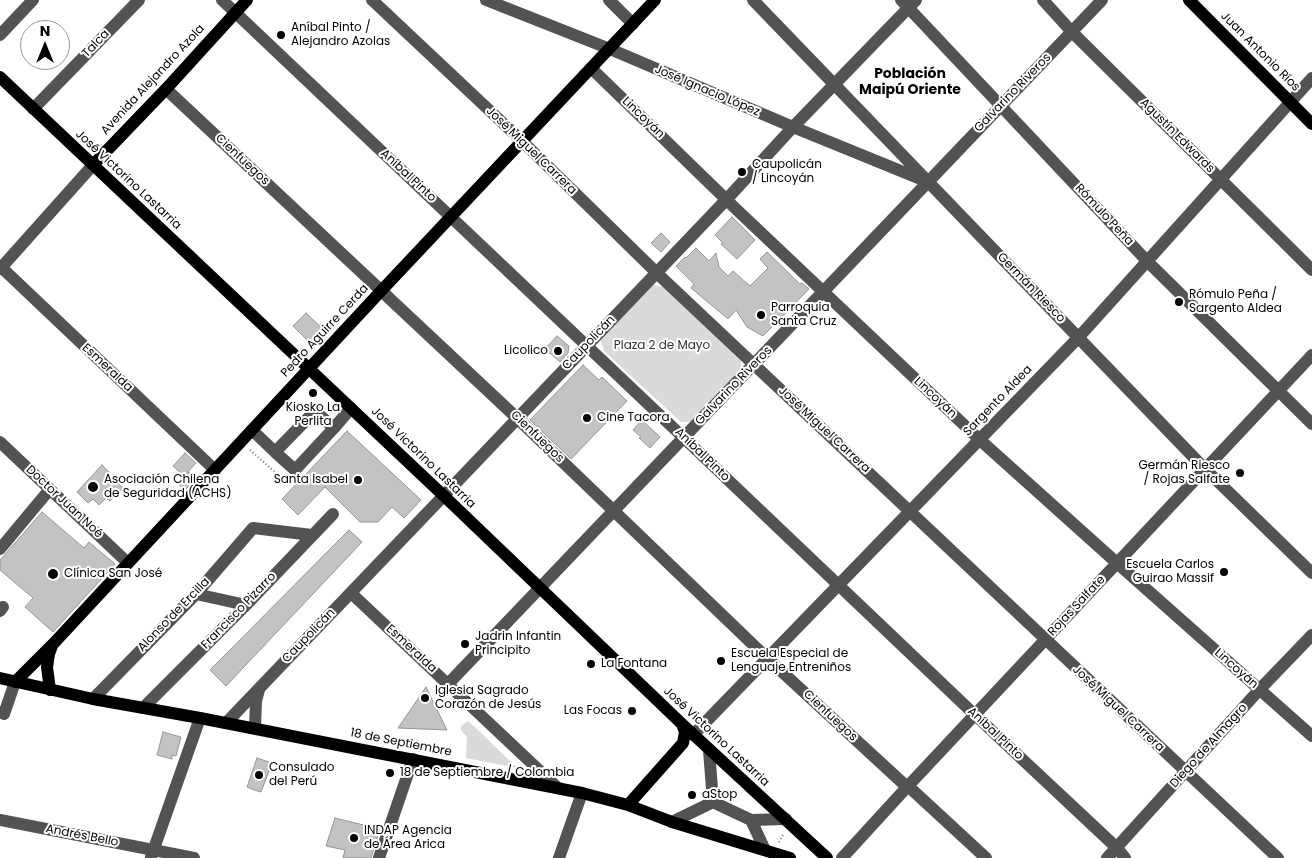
<!DOCTYPE html>
<meta charset="utf-8">
<style>
body{margin:0}
#map{position:relative;width:1312px;height:858px;overflow:hidden;background:#fff;font-family:Poppins,sans-serif}
canvas{display:block}
.north{position:absolute;left:20px;top:20px;width:50px;height:50px;box-sizing:border-box;background:#fff;border:1px solid #999;border-radius:50%;rotate:0deg;font-size:14px;font-weight:700;line-height:20px;text-align:center;color:#000}
.north::after{content:'';display:block;margin:auto;width:18px;height:22px;background:#000;clip-path:polygon(50% 0,100% 100%,50% 72%,0 100%)}
</style>
<div id="map">
<canvas width="1312" height="858"></canvas>
<div class="north">N</div>
</div>
<script>
const ctx = document.querySelector('canvas').getContext('2d');
ctx.lineJoin = 'round';
function paint(path, color) { ctx.fillStyle = color; ctx.fill(path, 'evenodd'); }
const shape = rows => new Path2D(rows.map(r => 'M' + r).join(''));
function stroke(path, color, width, dash) { ctx.strokeStyle = color; ctx.lineWidth = width; ctx.lineCap = dash ? 'butt' : 'round'; ctx.setLineDash(dash || []); ctx.stroke(path); }
function label(font, color, halo, rows, align = 'center') {
  ctx.font = font + ' Poppins,sans-serif'; ctx.lineWidth = 4; ctx.setLineDash([]); ctx.textBaseline = 'middle'; ctx.strokeStyle = halo; ctx.fillStyle = color; for (const [text, x, y, turn = 0] of rows) {
    ctx.save(); ctx.translate(x, y); ctx.rotate((+turn || 0) * Math.PI / 180); ctx.textAlign = isNaN(turn) ? turn : align; if (halo) ctx.strokeText(text, 0, 0); ctx.fillText(text, 0, 0); ctx.restore();
  }
}
paint(shape([
 [653,285,664,287,741,361,741,369,690,422,681,422,605,352,600,340],
 [468,721,479,731,517,768,466,758,467,737,461,730,461,726]
]), '#dadada');
const building = shape([
 [732,217,755,240,737,259,721,244,723,243,715,235,732,217],
 [661,233,670,242,661,252,651,243,661,233],
 [696,248,709,261,716,253,719,267,728,276,733,271,750,286,768,268,760,259,767,252,800,284,802,283,809,289,763,336,747,327,736,310,728,319,691,288,694,284,676,266,685,257,686,258,696,248],
 [306,313,324,330,310,343,293,326,306,313],
 [557,336,569,346,568,353,560,362,545,349,557,336],
 [583,365,599,380,602,377,627,401,571,459,530,420,583,365],
 [642,420,660,437,650,448,639,438,641,437,633,430,642,420],
 [347,431,421,500,404,518,392,507,378,522,360,522,325,487,298,515,282,499,347,431],
 [185,453,196,463,184,476,173,466,185,453],
 [102,465,109,472,108,474,123,488,110,501,106,498,99,505,93,499,88,503,77,492,102,465],
 [189,472,196,479,185,490,178,484,189,472],
 [42,512,84,548,89,542,115,564,53,632,25,607,33,598,0,570,0,560,42,512],
 [349,530,362,542,226,686,210,670,349,530],
 [426,687,447,730,398,728,426,687],
 [163,732,181,737,176,756,172,755,172,759,157,755,163,732],
 [257,758,272,763,261,792,254,790,247,787,257,758],
 [335,818,380,829,371,858,343,858,345,850,326,846,335,818]
]);
paint(building, '#c3c3c3');
stroke(building, '#979797', 1);
stroke(shape([
 [250,450,285,481],
 [779,842,784,833]
]), '#757575', 2, [1, 2.5]);
stroke(shape([
 [222,0,684,438,975,715,1117,848,1125,858],
 [372,0,522,141,662,278,1278,858],
 [486,0,610,49,793,127,923,180],
 [609,0,633,24],
 [753,0,1205,469,1312,573],
 [901,0,1147,261,1312,424],
 [1043,0,1072,32,1312,270],
 [0,35,33,0],
 [591,68,736,209,980,440,1117,563,1312,736],
 [166,89,517,418,767,658,907,787],
 [33,109,139,0],
 [0,266,215,470],
 [0,269,93,165],
 [334,428,351,408],
 [252,430,275,452,295,470,334,428,315,411,275,452],
 [0,442,128,563],
 [0,549,50,489],
 [351,593,558,788],
 [196,594,246,605],
 [0,611,3,607],
 [448,684,1102,0],
 [93,699,196,594,253,528,312,535],
 [143,708,246,605,333,514],
 [0,712,4,714,15,682],
 [226,723,452,487,726,200,793,127,916,0],
 [255,728,256,701,259,690],
 [693,735,1078,338,1312,78],
 [709,750,713,802],
 [908,786,986,858],
 [0,820,194,858],
 [751,820,786,819],
 [672,822,713,802,751,820,765,850],
 [151,857,200,718],
 [379,858,413,759],
 [559,858,582,793],
 [842,858,908,786,1312,355],
 [1107,858,1260,689,1312,635]
]), '#535353', 12);
stroke(shape([
 [1189,0,1312,124],
 [0,77,444,496,682,724,827,858],
 [93,165,166,89,247,0],
 [0,678,93,699,200,718,582,793,628,805,672,822,790,858],
 [15,682,54,643,381,291,655,0],
 [50,690,47,667,49,654,52,646],
 [628,805,683,743,685,732,682,724]
]), '#000', 12);
for (const [x, y, r, color] of [
 [281,35,5,"#000"],
 [742,172,5,"#000"],
 [1179,302,5,"#000"],
 [761,315,5,"#000"],
 [558,351,5,"#000"],
 [313,393,5,"#000"],
 [587,418,5,"#000"],
 [1240,473,5,"#000"],
 [358,480,5,"#000"],
 [93,487,6,"#000"],
 [1224,572,5,"#000"],
 [53,574,6,"#000"],
 [465,644,5,"#000"],
 [721,661,5,"#000"],
 [591,664,5,"#000"],
 [425,698,5,"#000"],
 [632,711,5,"#000"],
 [390,773,5,"#000"],
 [259,775,5,"#000"],
 [692,795,5,"#000"],
 [354,838,5,"#000"]
]) { const dot = new Path2D(); dot.arc(x, y, r, 0, 2 * Math.PI); ctx.fillStyle = color; ctx.fill(dot); stroke(dot, '#fff', 2); }
label('12px', '#000', '#fff', [
 ["Aníbal Pinto /",291,28],
 ["Alejandro Azolas",291,42],
 ["Caupolicán",752,165],
 ["/ Lincoyán",752,179],
 ["Rómulo Peña /",1189,295],
 ["Sargento Aldea",1189,309],
 ["Parroquia",771,308],
 ["Santa Cruz",771,322],
 ["Licolico",548,351,"right"],
 ["Kiosko La",313,408,"center"],
 ["Perlita",313,422,"center"],
 ["Cine Tacora",597,418],
 ["Germán Riesco",1230,466,"right"],
 ["/ Rojas Salfate",1230,480,"right"],
 ["Asociación Chilena",104,480],
 ["de Seguridad (ACHS)",104,494],
 ["Santa Isabel",348,480,"right"],
 ["Escuela Carlos",1214,565,"right"],
 ["Guirao Massif",1214,579,"right"],
 ["Clínica San José",64,574],
 ["Jadrin Infantin",475,637],
 ["Principito",475,651],
 ["Escuela Especial de",731,654],
 ["Lenguaje Entreniños",731,668],
 ["La Fontana",601,664],
 ["Iglesia Sagrado",435,691],
 ["Corazón de Jesús",435,705],
 ["Las Focas",622,711,"right"],
 ["Consulado",269,768],
 ["del Perú",269,782],
 ["18 de Septiembre / Colombia",400,773],
 ["aStop",702,795],
 ["INDAP Agencia",364,831],
 ["de Área Arica",364,845]
], 'left');
label('12px', '#000', '#fff', [
 ["Talca",96,44,-46],
 ["Juan Antonio Ríos",1260,52,45],
 ["Avenida Alejandro Azola",153,80,-47],
 ["José Ignacio López",707,91,23],
 ["Galvarino Riveros",1013,93,-46],
 ["Lincoyán",643,118,44],
 ["Agustín Edwards",1177,136,45],
 ["José Miguel Carrera",531,151,44],
 ["Cienfuegos",242,160,43],
 ["Aníbal Pinto",408,176,43],
 ["José Victorino Lastarria",128,180,43],
 ["Rómulo Peña",1104,215,47],
 ["Germán Riesco",1031,288,46],
 ["Pedro Aguirre Cerda",325,331,-47],
 ["Caupolicán",589,343,-46],
 ["Esmeralda",107,368,43],
 ["Galvarino Riveros",734,386,-46],
 ["Lincoyán",935,398,43],
 ["Sargento Aldea",998,401,-46],
 ["José Miguel Carrera",824,430,43],
 ["Cienfuegos",537,437,44],
 ["Aníbal Pinto",702,455,44],
 ["José Victorino Lastarria",423,458,44],
 ["Doctor Juan Noé",64,502,43],
 ["Rojas Salfate",1077,606,-47],
 ["Francisco Pizarro",239,611,-46],
 ["Alonso de Ercilla",174,615,-46],
 ["Caupolicán",309,636,-46],
 ["Esmeralda",411,649,43],
 ["Lincoyán",1236,669,41],
 ["José Miguel Carrera",1118,709,43],
 ["Cienfuegos",830,716,43],
 ["Aníbal Pinto",995,734,43],
 ["José Victorino Lastarria",716,737,43],
 ["18 de Septiembre",401,743,11],
 ["Diego de Almagro",1209,746,-48],
 ["Andrés Bello",82,836,11]
]);
label('12px', '#313131', '#fff', [
 ["Plaza 2 de Mayo",662,346]
]);
label('bold 14px', '#000', '#fff', [
 ["Población",910,74],
 ["Maipú Oriente",910,90]
]);
</script>
